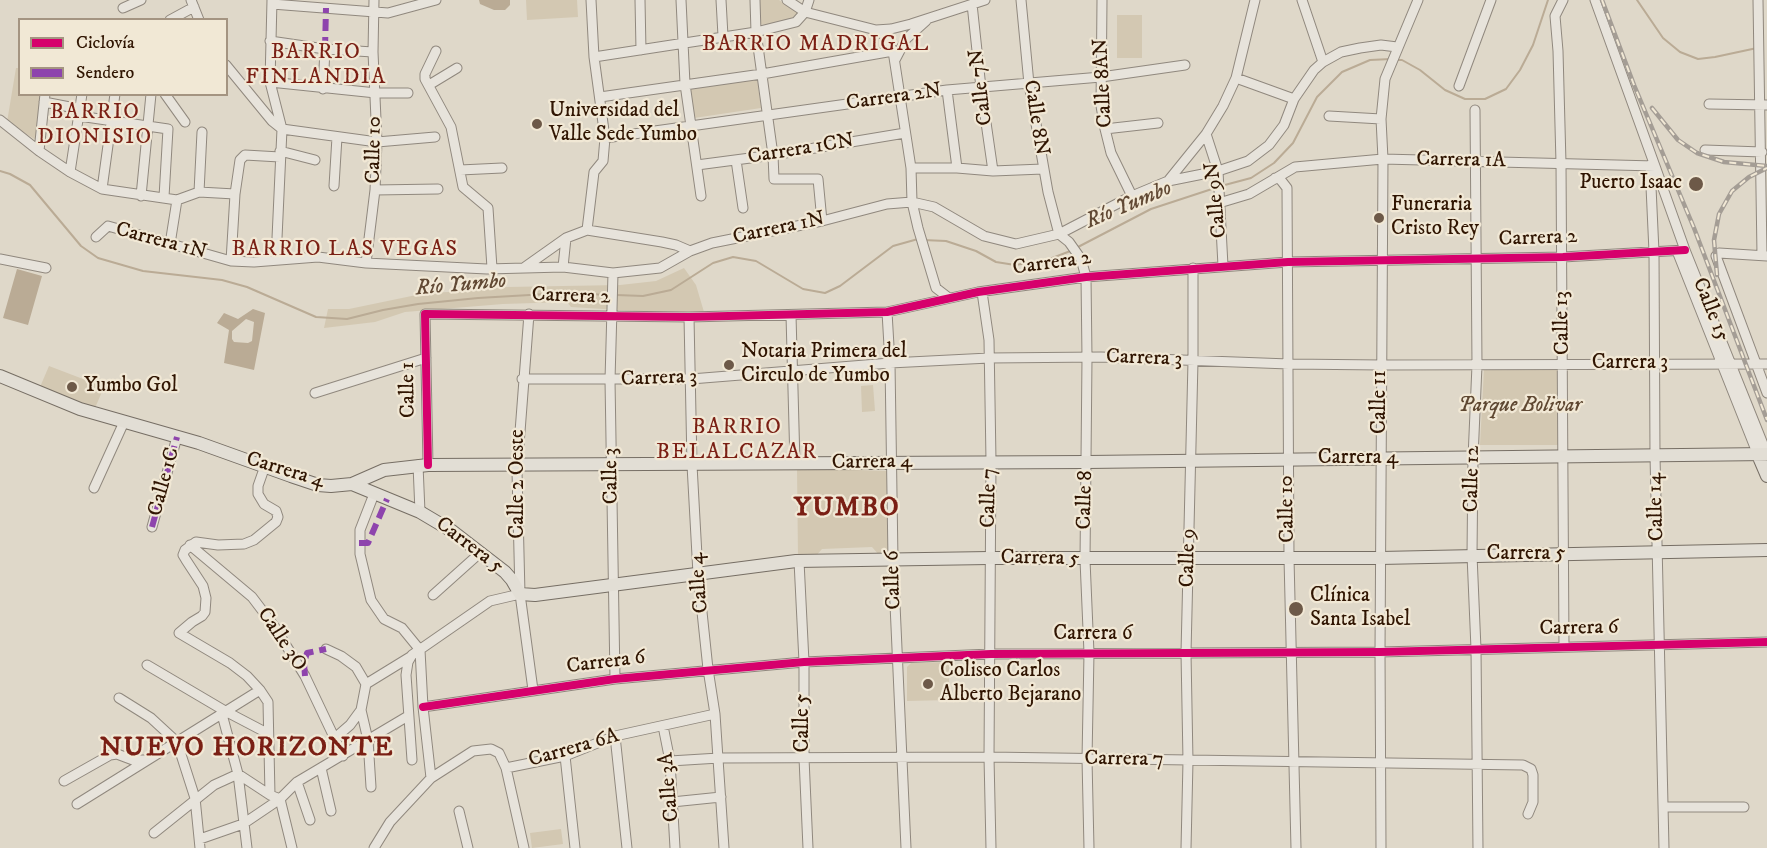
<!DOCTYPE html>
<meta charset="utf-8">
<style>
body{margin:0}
#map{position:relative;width:1767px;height:848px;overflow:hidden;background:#dfd8c9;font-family:"IM FELL DW Pica",serif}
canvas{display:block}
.legend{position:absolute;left:18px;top:18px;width:210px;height:78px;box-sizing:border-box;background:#f1e8d5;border:2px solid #a49481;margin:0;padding:8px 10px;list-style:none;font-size:18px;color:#301502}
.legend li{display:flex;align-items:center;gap:12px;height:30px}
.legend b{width:30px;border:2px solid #a49481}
</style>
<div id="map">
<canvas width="1767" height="848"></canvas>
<ul class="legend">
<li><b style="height:8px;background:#d6006c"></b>Ciclovía</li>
<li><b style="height:8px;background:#8e44ad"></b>Sendero</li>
</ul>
</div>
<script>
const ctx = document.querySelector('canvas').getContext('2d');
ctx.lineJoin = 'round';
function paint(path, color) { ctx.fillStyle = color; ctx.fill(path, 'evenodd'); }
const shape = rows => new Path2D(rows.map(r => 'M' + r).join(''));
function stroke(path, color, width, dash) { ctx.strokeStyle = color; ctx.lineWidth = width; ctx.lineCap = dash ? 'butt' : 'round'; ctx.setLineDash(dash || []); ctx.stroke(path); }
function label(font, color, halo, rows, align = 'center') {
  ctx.font = font + ' "IM FELL DW Pica",serif'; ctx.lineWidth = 4.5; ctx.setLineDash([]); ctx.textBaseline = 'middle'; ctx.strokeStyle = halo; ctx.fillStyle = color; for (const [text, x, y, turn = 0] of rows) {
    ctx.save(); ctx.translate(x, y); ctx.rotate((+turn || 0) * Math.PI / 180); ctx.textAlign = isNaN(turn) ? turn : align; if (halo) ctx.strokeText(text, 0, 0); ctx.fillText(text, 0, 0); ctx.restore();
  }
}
paint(shape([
 [526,0,577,0,578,17,527,20],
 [757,0,779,0,799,14,781,23,758,25],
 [1117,15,1142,15,1142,58,1117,58],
 [16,68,19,68,20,94,42,95,36,140,7,122],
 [757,78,761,108,694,118,689,88],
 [684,268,696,285,704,312,635,311,571,307,567,302,503,304,405,312,375,322,324,328,328,309,349,309,426,293,471,291,507,287,620,285,656,281],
 [49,366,104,387,95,408,40,387],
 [1484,369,1558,369,1559,445,1480,445],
 [873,385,875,411,862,412,861,386],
 [797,468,887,471,889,554,879,555,872,547,822,549,815,557,798,558],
 [949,662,949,700,907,701,907,667,911,663],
 [561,829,563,844,532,848,530,833]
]), '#d3c8b2');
paint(shape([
 [479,0,510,0,510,5,505,10,494,10,480,4],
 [17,269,42,276,28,325,3,318],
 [253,309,265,313,254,370,224,363,229,330,217,323,224,313,238,319],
 [246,319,254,322,252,341,248,343,234,342,232,339,232,331]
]), '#baab95');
stroke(shape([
 [1637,0,1663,38,1680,52,1698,59,1715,57,1757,48],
 [1397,60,1402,60,1420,70,1445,90,1465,99,1485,99,1506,89,1520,70,1533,45,1548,0],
 [0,171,10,174,30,185,81,246,98,258,143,271,222,280,247,287,316,317,347,319,383,310,418,304,478,298,564,293,610,295],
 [1221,186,1251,178,1274,163,1293,143,1317,97,1342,72,1370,60,1391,59],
 [923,240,946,241,976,251,996,262,1015,265,1047,260,1073,250],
 [1078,247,1151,209,1215,188],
 [616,295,643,296,671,290,713,263,733,257,756,261,803,289,825,293,840,286,893,246,918,239]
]), '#baab95', 2);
const minor = shape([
 [191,0,199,20],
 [272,0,270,82,282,129,276,260],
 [640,0,641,50],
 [681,0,685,84,701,196],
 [721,0,723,36],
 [755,0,756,32,773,155,774,179,818,179,822,221],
 [787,0,805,12,876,30,891,29,911,24,985,0],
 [1021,0,1029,84,1048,192,1059,234,1069,242,1081,259,1086,277,1087,358,1085,560,1089,653,1087,759,1089,848],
 [1102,0,1101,106,1105,129,1111,153,1132,196],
 [1302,0,1323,62],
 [1563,0,1555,16,1558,51,1561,163,1564,647],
 [1595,0,1655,166],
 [1758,0,1762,255],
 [272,4,388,13,436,0],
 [972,4,981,88,993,171],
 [123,8,141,0],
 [170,20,194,7],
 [876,30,884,35,893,51,911,168,912,202,918,228,936,288,949,298],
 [270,41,325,49,373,52],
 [436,51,425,74,425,79,451,127,463,187,488,208,492,268],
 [594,57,756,32,796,22,805,12,809,0],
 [895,60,906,39,926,21],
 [226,65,272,121,282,129,377,142,435,137],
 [1236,78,1294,99],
 [270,82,376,93,408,93],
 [429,85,457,68],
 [1459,86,1491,0],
 [323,89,325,49],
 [947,90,957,168],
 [165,94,185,122],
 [600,97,762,74,893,51],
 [44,102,80,109],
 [1709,104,1767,105],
 [1475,110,1477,365,1473,458,1472,555,1476,649,1478,848],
 [79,116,168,129,164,197],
 [1329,116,1381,119],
 [0,120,39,151,70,172,102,189,177,200],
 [1105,129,1158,123],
 [1206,134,1218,171,1223,266],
 [605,138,947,90,1101,77,1185,65],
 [1705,150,1762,152],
 [39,151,45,94],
 [280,151,315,160],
 [736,160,743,208],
 [697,165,773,155,905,133],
 [1650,165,1654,252,1655,456,1664,848],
 [911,168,957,168,993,171,1043,169],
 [460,170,502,168],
 [70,172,82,94],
 [1275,178,1280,179,1287,188,1289,558,1296,848],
 [1168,181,1206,134,1223,106,1236,78,1255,0],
 [334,186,337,137],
 [102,189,115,94],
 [375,190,438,189],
 [199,192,202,132],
 [141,196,151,94],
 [177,200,199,192,235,194],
 [1219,203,1249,194,1295,167,1383,159,1655,166,1685,250,1767,454],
 [587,230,594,172,603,161,605,138,594,57,591,0],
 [96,237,108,226,231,261,254,262,318,257,366,263,487,269,563,267,613,273,660,268,690,251,712,243,822,221,887,204,912,202,934,207,984,236,1016,244,1059,234,1132,196,1168,181,1218,171,1248,161,1269,145,1284,125,1294,99,1314,70,1323,62,1341,52,1360,48,1381,45,1397,47],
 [170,244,177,200],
 [1677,251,1758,455],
 [1767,256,1719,253,1716,256,1767,393],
 [0,259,46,268],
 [231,261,235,194,240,160,245,155,280,157],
 [366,263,375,190,377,142,373,52,374,0],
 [525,267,566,238,587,230,662,242,676,245,690,251],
 [563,267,566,238],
 [613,273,610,380,615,679],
 [982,292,989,340,991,461,989,757,991,848],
 [887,312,890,363,893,560,906,848],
 [529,314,517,471,520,594,533,690],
 [791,315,795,464],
 [689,317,692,465,698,574,708,669,715,714,724,848],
 [522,379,691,379,890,363,989,358,1101,357,1289,364,1382,365,1767,364],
 [315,393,426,358],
 [418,465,420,512],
 [428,465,425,314,689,317,887,312,978,292,1086,277,1288,262,1563,257,1685,250],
 [265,466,258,486,258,494,264,504,276,511,278,517,276,522,254,540,244,544,218,545,196,542,185,550,183,555,186,560,203,586,206,598,205,612,202,616,192,622,179,633,230,663,247,676,260,690,268,702,270,795,280,799,292,848],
 [94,488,124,422],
 [374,494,360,530,360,554,371,600,384,619,402,628,420,650,423,707,431,778],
 [152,527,177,437],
 [190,545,252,597,274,626,305,676,343,756],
 [799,561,804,662,804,758,808,848],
 [433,595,481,552],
 [326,649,341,656,356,667,366,684],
 [147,665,225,711,223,718,238,774,247,848],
 [366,684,361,710,368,740,371,787],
 [366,684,410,657],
 [119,698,151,718,177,742,195,798,200,848],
 [423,707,615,679,804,662,991,654,1380,652,1767,642],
 [225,711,267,733],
 [663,726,670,761,675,848],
 [615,736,627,848],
 [335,738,350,725,361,710],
 [565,756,575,848],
 [412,760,406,675,408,662,412,655,490,601,520,594],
 [670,761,719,758,989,757,1523,765,1531,769,1533,775,1533,802,1528,814],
 [321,768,331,811],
 [506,768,524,848],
 [64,781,110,755,117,754,133,760,144,760],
 [297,782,310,820],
 [672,802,721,797],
 [77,804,260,690],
 [1663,807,1744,807],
 [459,811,468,848],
 [154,833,214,785,238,774,270,795],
 [200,839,243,824,280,799,297,782,408,716],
 [374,848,390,822,431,778,473,751,491,749,499,753,506,768,565,756,615,736,715,714],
 [1186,848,1188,761,1186,653,1193,361,1193,268],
 [1381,848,1380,652,1383,159,1381,119,1385,79,1418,0]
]);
const major = shape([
 [0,376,80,409,199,443,291,476,318,485,331,486,352,484,384,470,428,465,1087,462,1767,454],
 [1758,455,1767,476],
 [352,484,420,512,452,531,505,572,512,580,520,594,535,595,796,561,989,558,1380,558,1767,550]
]);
stroke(minor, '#90887e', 11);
stroke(major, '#766e64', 14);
stroke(minor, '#e7e3db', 9);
stroke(major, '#e2ded5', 12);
const rail = shape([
 [1602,0,1634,85,1694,228,1767,420],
 [1652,108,1678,140,1697,153,1724,162,1767,166],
 [1717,275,1714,240,1719,214,1732,191,1749,177,1767,168]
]);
stroke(rail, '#a49d95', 4.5);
stroke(rail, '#f1e8d5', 2, [7]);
stroke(shape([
 [325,49,326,8],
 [152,527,177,437],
 [359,543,368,543,387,499],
 [305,676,304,663,307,653,326,649]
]), '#8e44ad', 6, [12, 6]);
stroke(shape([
 [428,465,425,314,689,317,887,312,978,292,1086,277,1288,262,1563,257,1685,250],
 [423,707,615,679,804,662,991,654,1380,652,1767,642]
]), '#d6006c', 8);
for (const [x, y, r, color] of [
 [537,124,6,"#6d5948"],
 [1696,184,8,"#6d5948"],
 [1379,218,6,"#6d5948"],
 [729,365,6,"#6d5948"],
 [72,387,6,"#6d5948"],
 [1296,609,8,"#6d5948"],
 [928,684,6,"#6d5948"]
]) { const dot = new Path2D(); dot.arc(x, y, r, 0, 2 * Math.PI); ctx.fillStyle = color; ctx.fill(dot); stroke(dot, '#f1e8d5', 2); }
label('21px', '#301502', '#f1e8d5', [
 ["Calle 8AN",1104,83,-93],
 ["Calle 7N",982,87,-97],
 ["Carrera 2N",894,98,-8],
 ["Calle 8N",1035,118,81],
 ["Calle 10",375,150,-89],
 ["Carrera 1CN",801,150,-9],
 ["Carrera 1A",1461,161,1],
 ["Calle 9N",1217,200,-96],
 ["Carrera 1N",779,229,-12],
 ["Carrera 2",1538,239,-2],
 ["Carrera 1N",161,242,15],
 ["Carrera 2",1052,264,-8],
 ["Carrera 2",571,297,2],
 ["Calle 15",1710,310,68],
 ["Calle 13",1563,323,-91],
 ["Carrera 3",1144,359,2],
 ["Carrera 3",1630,364],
 ["Carrera 3",659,379,-2],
 ["Calle 1",409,390,-91],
 ["Calle 11",1381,402,-90],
 ["Carrera 4",1358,459],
 ["Carrera 4",872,463,-1],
 ["Carrera 4",285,471,17],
 ["Calle 3",612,476,-91],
 ["Calle 12",1473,479,-89],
 ["Calle 1C",165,482,-75],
 ["Calle 2 Oeste",519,484,-90],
 ["Calle 7",990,498,-89],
 ["Calle 8",1086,500,-89],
 ["Calle 14",1657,507,-92],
 ["Calle 10",1288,509,-91],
 ["Carrera 5",469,546,37],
 ["Carrera 5",1526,555],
 ["Calle 9",1189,558,-89],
 ["Carrera 5",1040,559,1],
 ["Calle 6",894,580,-92],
 ["Calle 4",700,583,-95],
 ["Carrera 6",1579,629,-1],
 ["Carrera 6",1093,635],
 ["Calle 3O",281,640,56],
 ["Carrera 6",606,663,-7],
 ["Calle 5",804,723,-90],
 ["Carrera 6A",574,749,-16],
 ["Carrera 7",1124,760,1],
 ["Calle 3A",670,787,-95]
]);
label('21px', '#301502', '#f1e8d5', [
 ["Universidad del",549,112],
 ["Valle Sede Yumbo",549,136],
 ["Puerto Isaac",1682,184,"right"],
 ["Funeraria",1391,206],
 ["Cristo Rey",1391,230],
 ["Notaria Primera del",741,353],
 ["Circulo de Yumbo",741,377],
 ["Yumbo Gol",84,387],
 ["Clínica",1310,597],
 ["Santa Isabel",1310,621],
 ["Coliseo Carlos",940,672],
 ["Alberto Bejarano",940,696]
], 'left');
label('italic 21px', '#5e4731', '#f1e8d5', [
 ["Parque Bolivar",1520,407]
]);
ctx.letterSpacing = '1.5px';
label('22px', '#7a1f14', '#f1e8d5', [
 ["BARRIO MADRIGAL",816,45],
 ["BARRIO",316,53],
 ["FINLANDIA",316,78],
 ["BARRIO",95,113],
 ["DIONISIO",95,138],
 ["BARRIO LAS VEGAS",345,250],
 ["BARRIO",737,428],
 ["BELALCAZAR",737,453]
]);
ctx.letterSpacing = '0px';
label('italic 22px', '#614934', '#f1e8d5', [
 ["Río Yumbo",1129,206,-23],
 ["Río Yumbo",461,286,-5]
]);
ctx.letterSpacing = '1.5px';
label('bold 27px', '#7a1f14', '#f1e8d5', [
 ["YUMBO",847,509],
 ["NUEVO HORIZONTE",247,749]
]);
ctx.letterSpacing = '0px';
</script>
